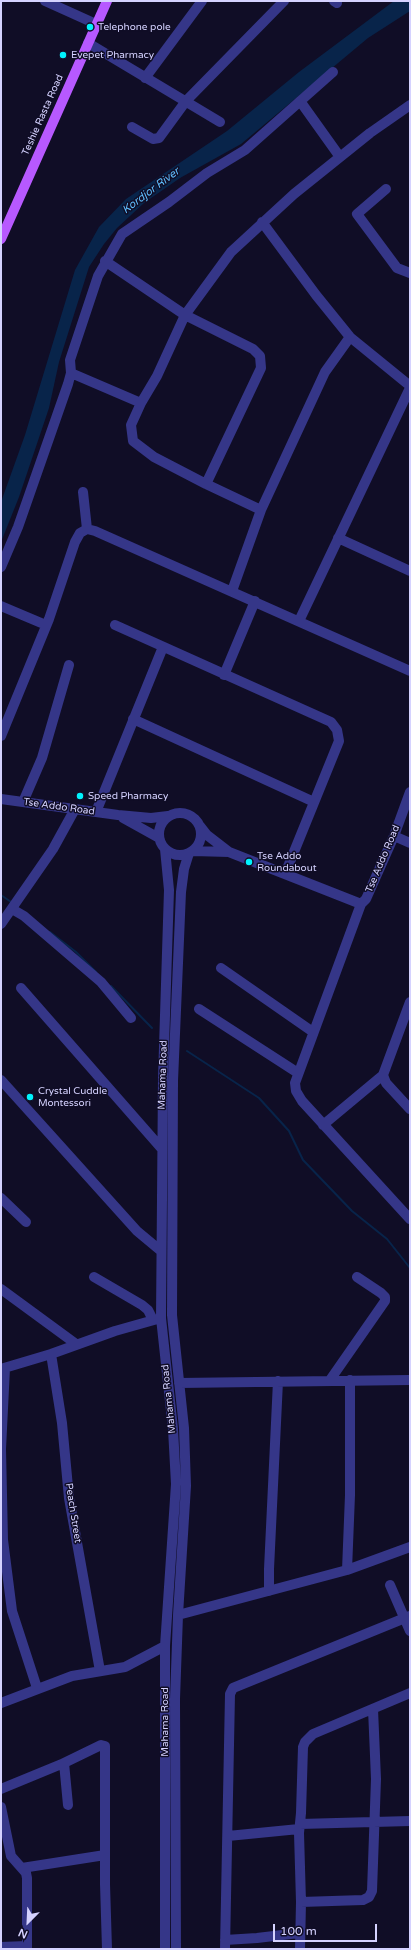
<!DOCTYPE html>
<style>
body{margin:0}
#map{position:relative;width:411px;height:1950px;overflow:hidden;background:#100d26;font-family:"Varela Round",sans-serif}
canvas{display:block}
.frame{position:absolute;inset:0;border:2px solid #d5d2ff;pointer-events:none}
.north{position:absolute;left:8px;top:1902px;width:40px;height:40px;-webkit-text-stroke:3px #100d26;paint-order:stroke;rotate:204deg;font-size:11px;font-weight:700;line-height:16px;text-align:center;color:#d5d2ff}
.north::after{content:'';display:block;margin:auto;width:14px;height:18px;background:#d5d2ff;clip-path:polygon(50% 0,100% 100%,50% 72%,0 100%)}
.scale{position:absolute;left:273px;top:1924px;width:104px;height:18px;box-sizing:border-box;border:2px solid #d5d2ff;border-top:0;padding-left:5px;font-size:12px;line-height:14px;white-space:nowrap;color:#d5d2ff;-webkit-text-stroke:3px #100d26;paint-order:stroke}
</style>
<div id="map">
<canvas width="411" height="1950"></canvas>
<div class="frame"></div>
<div class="north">N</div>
<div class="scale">100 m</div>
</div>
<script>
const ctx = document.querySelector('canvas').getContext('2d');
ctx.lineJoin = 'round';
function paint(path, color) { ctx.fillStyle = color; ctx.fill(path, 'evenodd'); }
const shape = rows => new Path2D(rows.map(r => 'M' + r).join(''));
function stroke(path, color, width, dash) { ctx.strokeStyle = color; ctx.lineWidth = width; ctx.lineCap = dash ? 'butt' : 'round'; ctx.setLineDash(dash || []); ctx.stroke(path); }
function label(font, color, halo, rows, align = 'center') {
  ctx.font = font + ' "Varela Round",sans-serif'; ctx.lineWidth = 3; ctx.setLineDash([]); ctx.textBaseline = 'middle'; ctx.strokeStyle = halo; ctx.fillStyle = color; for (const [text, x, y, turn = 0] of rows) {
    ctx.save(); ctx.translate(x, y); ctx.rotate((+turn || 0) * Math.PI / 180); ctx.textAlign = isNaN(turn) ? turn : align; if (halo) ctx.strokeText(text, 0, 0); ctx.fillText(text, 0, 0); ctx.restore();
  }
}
paint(shape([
 [394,1,410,1,410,11,368,38,241,144,180,178,144,203,117,228,104,244,89,267,59,362,49,408,19,497,1,542,1,502,25,435,75,270,99,227,126,199,227,131,299,72]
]), '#08244a');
stroke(shape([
 [1,895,11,902],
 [50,932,76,952,96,972],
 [111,986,152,1028],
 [187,1051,259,1098,289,1131,303,1160,352,1211,387,1239,410,1268]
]), '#08244a', 2);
stroke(shape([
 [45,1,96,24],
 [334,1,337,3],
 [88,43,220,122],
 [145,78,202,1],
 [300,101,340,157],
 [132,127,153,139,159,138,186,101,284,1],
 [386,189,357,214,397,268,410,273],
 [262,222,316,295,350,337,410,386],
 [105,261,185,315,253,349,260,356,261,368,206,484],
 [71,373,141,403],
 [83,492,87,529],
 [261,510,206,484,154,457,133,441,131,425,141,403,157,376,185,315,231,252,294,194,370,133,410,105],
 [338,538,410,571],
 [1,567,18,527,68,384,71,373,70,360,98,276,122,234,169,202,207,173,245,150,333,72],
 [232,591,261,510,325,372,350,337],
 [1,606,46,625],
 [299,621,410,388],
 [115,625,331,722,337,730,339,741,285,874],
 [224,675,255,601],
 [133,719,314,802],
 [1,736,49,619,75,542,80,533,87,529,95,531,410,671],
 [410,792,394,836,366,899,361,904,295,1083,296,1091,302,1101,410,1219],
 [1,799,118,815,151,818,168,816],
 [23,802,42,758,69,665],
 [96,812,163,647],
 '159 834a21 21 0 1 1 42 0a21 21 0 1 1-42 0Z',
 [123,818,159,838],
 [200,826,207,835,229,852,361,904],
 [394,836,410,843],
 [193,851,229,852],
 [12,909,24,916,101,982,131,1018],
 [1,924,53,849,75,809],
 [221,968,313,1032],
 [21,988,162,1149],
 [410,1002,383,1075,386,1083,410,1109],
 [199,1009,298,1073],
 [1,1080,137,1231,161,1251],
 [323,1125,383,1075],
 [1,1198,26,1222],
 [94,1277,142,1305,148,1310,153,1320],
 [1,1289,76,1344],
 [51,1354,62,1423,69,1498,100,1671],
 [5,1368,1,1449,3,1540,12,1611,37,1688],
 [1,1369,51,1354,115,1331,161,1318],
 [330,1380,385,1301,385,1297,381,1293,357,1277],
 [179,1383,410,1380],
 [347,1570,350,1495,350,1380],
 [390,1585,410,1631],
 [269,1591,269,1569,278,1381],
 [178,1615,347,1570,410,1547],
 [1,1703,72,1676,125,1667,165,1646],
 [64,1763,68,1805],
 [1,1789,64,1763,101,1745,105,1746,105,1884,107,1949],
 [1,1807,11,1856,26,1873,27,1878,27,1949],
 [300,1824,410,1821],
 [228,1836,299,1829],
 [22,1868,105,1855],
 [301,1902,363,1900,369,1897,372,1891,376,1779,373,1709],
 [225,1940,257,1938,299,1933],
 [1,1947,27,1946],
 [165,1949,165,1646,176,1484,173,1429,161,1318,163,1078,169,890,165,849],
 [176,1949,175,1699,178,1615,186,1486,184,1428,172,1315,173,1081,181,892,184,869,189,853],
 [225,1949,230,1694,233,1688,410,1616],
 [300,1949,301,1902,299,1833,301,1813,303,1747,305,1742,313,1734,410,1693]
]), '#353688', 10);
stroke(shape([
 [1,239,107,1]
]), '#b759ff', 10);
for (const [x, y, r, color] of [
 [90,27,4,"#00f2fd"],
 [63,55,4,"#00f2fd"],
 [80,796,4,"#00f2fd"],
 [249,862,4,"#00f2fd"],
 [30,1097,4,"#00f2fd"]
]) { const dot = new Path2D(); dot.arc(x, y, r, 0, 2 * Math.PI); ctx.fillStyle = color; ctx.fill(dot); stroke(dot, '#100d26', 1.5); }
label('10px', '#d5d2ff', '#100d26', [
 ["Telephone pole",98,27],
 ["Evepet Pharmacy",71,55],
 ["Speed Pharmacy",88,796],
 ["Tse Addo",257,856],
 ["Roundabout",257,868],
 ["Crystal Cuddle",38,1091],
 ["Montessori",38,1103]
], 'left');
label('10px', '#d5d2ff', '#100d26', [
 ["Teshie Rasta Road",43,115,-66],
 ["Tse Addo Road",59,807,8],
 ["Tse Addo Road",383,859,-67],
 ["Mahama Road",163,1075,-88],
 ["Mahama Road",169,1399,-96],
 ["Peach Street",73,1513,81],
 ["Mahama Road",165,1722,-90]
]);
label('italic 11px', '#60bfff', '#100d26', [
 ["Kordjor River",151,191,-37]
]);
</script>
